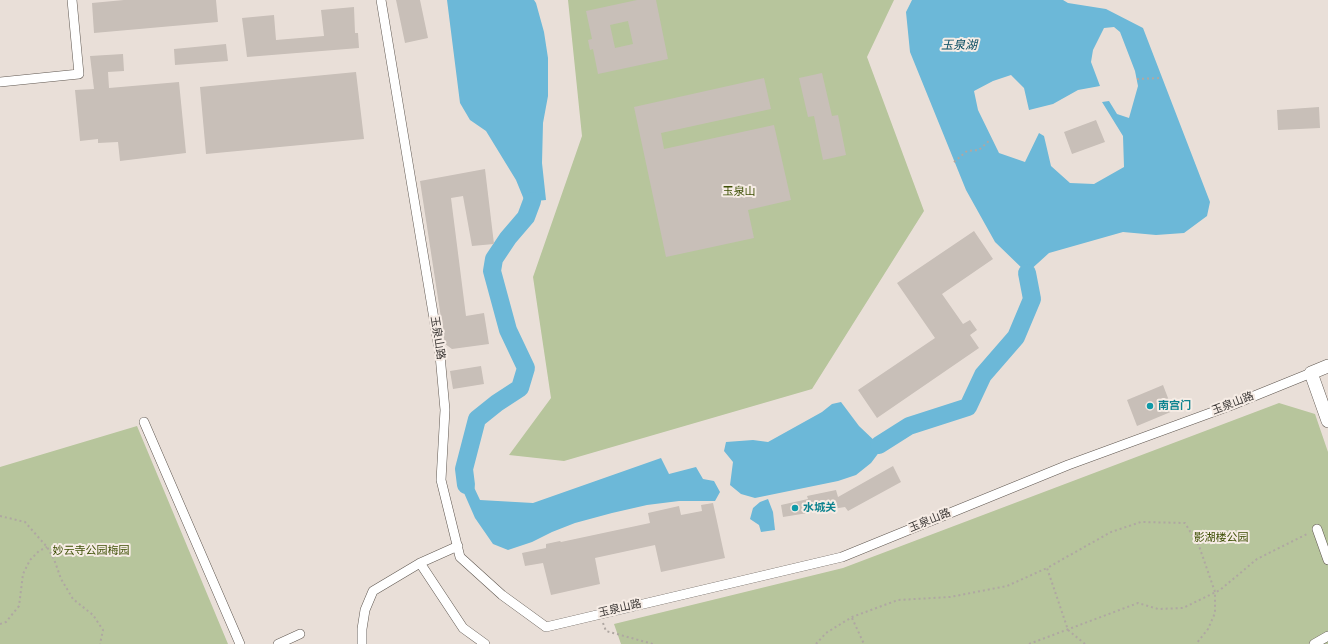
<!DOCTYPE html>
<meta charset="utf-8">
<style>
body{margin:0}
canvas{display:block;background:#e9dfd8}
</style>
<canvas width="1328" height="644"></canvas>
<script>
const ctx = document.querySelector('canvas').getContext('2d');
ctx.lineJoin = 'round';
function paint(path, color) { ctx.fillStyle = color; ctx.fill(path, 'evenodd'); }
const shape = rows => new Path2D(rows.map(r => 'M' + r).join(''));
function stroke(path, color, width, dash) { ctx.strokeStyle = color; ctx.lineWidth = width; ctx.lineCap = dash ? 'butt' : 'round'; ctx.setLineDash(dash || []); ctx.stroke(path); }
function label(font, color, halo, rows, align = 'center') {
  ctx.font = font + ' Jost,"Noto Sans SC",sans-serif'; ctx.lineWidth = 4; ctx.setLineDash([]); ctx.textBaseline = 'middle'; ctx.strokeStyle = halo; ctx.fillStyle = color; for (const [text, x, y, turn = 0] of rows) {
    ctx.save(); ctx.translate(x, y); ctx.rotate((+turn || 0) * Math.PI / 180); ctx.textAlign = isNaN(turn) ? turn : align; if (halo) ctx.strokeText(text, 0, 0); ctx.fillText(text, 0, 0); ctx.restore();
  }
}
paint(shape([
 [568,0,894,0,867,57,924,211,812,389,564,461,509,455,551,398,533,277,582,136],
 [1279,403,1315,414,1328,452,1328,644,621,644,614,624,843,568],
 [137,426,228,644,0,644,0,467]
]), '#b7c59c');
paint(shape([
 [447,0,534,0,536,3,544,32,548,58,548,96,543,123,542,163,546,200,525,202,516,180,486,131,470,120,460,103],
 [912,0,1063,0,1068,3,1106,9,1143,28,1210,202,1207,216,1184,233,1156,235,1123,232,1049,253,1027,273,995,242,966,190,910,52,906,12],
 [1114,27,1120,32,1135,71,1138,86,1129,118,1117,114,1109,101,1102,102,1123,136,1124,167,1094,184,1070,183,1051,166,1044,136,1039,133,1025,162,999,153,978,110,974,91,993,81,1011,75,1024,88,1029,110,1053,104,1078,90,1100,86,1091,62,1093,50,1104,28],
 [841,402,859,426,879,445,880,451,871,463,856,475,838,481,755,498,741,494,730,485,733,462,724,451,726,442,753,440,768,442,822,412,832,404],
 [661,458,669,474,696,467,703,479,714,481,720,492,715,501,679,501,647,505,612,513,575,523,552,532,532,542,508,550,493,544,475,518,461,486,472,483,480,500,533,503],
 [768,499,773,512,775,530,761,532,759,525,750,519,753,508,760,502]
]), '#6cb8d8');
stroke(shape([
 [879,445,909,426,968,407,983,375,1016,337,1032,299,1027,273],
 [466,485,464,469,477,419,497,403,520,388,526,368,508,330,492,271,494,259,508,238,526,217,532,201]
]), '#6cb8d8', 18);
paint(shape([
 [124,0,216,0,218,22,94,33,92,3],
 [396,0,420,0,428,38,405,43],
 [637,0,656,0,668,59,598,74,593,49,590,50,588,40,592,39,586,11],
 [628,21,633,44,615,48,610,25],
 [354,7,355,33,358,33,359,48,247,57,242,18,274,15,276,40,324,36,321,10],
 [226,44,228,61,175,65,174,49],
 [123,54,124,71,108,72,109,88,179,82,186,153,120,161,118,142,98,143,98,139,80,141,75,90,94,89,90,56],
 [356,72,364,139,206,154,200,87],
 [822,73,832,116,838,115,846,155,823,160,814,116,808,117,799,78],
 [764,78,771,109,661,133,664,149,774,125,791,200,748,210,754,238,666,257,634,107],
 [1319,107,1320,128,1278,130,1277,110],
 [1096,120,1105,142,1072,154,1064,132],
 [485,169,494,244,472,246,463,196,451,198,466,316,484,313,489,344,452,349,445,344,420,181],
 [974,231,993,259,942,294,963,324,970,320,977,330,970,335,979,348,877,418,858,390,935,338,897,283],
 [481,366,484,384,453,389,450,371],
 [1163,385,1173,411,1137,426,1127,400],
 [893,466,901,482,848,511,845,507,783,517,781,505,808,499,807,496,836,490,838,497],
 [713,503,725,558,661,572,655,545,595,558,600,584,551,595,543,563,525,566,522,553,546,548,546,544,560,541,561,542,650,523,648,513,679,506,681,515,702,511,701,505]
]), '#c8bfb8');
const street = shape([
 [381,0,440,355,445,410,441,480,460,557,502,595,546,627,842,557,1068,465,1232,405,1311,373],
 [0,82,79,74,72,0],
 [144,422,240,644],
 [1317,529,1328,560],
 [420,563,463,628,485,644],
 [278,644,300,634],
 [362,644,362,629,365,610,373,591,420,563,458,546],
 [1314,644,1328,636]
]);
const secondary = shape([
 [1328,366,1311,373,1328,421]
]);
stroke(street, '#5f5750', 10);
stroke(secondary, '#5f5750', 14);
stroke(shape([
 [1137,79,1162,78],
 [954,162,967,151,979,150,991,139],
 [0,516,25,522,47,547,54,559,61,579,73,599,93,615,103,630,100,644],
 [852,618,864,644],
 [603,623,606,631,653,644],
 [0,624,6,622,19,606,23,574,30,560,39,551,47,547],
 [816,644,826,633,852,617,898,600,950,597,1007,586,1047,568],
 [1029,644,1138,603,1158,609,1183,608,1220,590,1257,559,1309,533],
 [1085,644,1068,630,1047,568,1111,532,1141,522,1185,523,1199,546,1215,592,1215,613,1208,629,1196,644]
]), '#afa7a2', 2, [2, 3]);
stroke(street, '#fff', 9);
stroke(secondary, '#fff', 13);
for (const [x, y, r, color] of [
 [1150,406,4,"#0f9aa8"],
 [795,508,4,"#0f9aa8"]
]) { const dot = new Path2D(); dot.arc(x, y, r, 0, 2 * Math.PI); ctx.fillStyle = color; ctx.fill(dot); stroke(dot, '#f6ece5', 1.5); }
label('11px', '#3e4f05', '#f6ece5', [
 ["玉泉山",739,192],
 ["影湖楼公园",1221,538],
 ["妙云寺公园梅园",91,551]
]);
label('11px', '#3b3735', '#f6ece5', [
 ["玉泉山路",437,338,81],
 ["玉泉山路",1233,404,-21],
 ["玉泉山路",930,521,-22],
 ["玉泉山路",620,609,-13]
]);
label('bold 11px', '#0d838f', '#f6ece5', [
 ["南宫门",1158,406],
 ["水城关",803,508]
], 'left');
label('italic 12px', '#074b61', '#f6ece5', [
 ["玉泉湖",959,46]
]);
</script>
